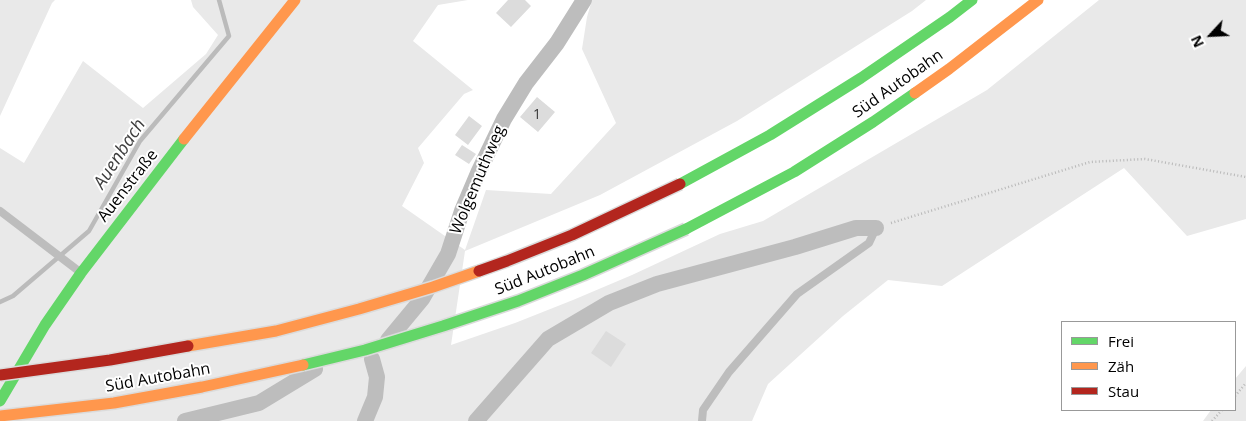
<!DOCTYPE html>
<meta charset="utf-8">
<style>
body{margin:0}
#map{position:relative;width:1246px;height:421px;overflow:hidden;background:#fff;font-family:"Open Sans",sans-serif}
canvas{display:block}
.legend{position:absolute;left:1061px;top:321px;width:175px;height:90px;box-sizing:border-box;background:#fff;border:1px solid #999;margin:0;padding:6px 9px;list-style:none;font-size:15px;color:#000}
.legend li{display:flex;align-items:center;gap:10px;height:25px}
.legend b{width:25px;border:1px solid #999}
.north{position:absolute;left:1186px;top:10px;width:50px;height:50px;-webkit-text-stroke:4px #fff;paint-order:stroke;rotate:245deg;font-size:14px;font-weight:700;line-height:20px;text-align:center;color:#000}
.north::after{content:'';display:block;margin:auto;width:18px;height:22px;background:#000;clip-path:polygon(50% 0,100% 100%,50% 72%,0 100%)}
</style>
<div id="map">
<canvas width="1246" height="421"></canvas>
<ul class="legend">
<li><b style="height:6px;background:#63d668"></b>Frei</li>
<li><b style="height:6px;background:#ff974d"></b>Zäh</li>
<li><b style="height:6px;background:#b3261e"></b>Stau</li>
</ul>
<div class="north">N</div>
</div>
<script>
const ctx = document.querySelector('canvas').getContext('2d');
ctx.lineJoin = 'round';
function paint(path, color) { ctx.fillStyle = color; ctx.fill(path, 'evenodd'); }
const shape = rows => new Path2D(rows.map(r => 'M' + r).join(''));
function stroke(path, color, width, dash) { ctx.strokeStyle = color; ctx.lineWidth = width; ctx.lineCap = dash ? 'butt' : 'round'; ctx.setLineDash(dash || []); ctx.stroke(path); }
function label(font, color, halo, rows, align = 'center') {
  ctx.font = font + ' "Open Sans",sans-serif'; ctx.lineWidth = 4; ctx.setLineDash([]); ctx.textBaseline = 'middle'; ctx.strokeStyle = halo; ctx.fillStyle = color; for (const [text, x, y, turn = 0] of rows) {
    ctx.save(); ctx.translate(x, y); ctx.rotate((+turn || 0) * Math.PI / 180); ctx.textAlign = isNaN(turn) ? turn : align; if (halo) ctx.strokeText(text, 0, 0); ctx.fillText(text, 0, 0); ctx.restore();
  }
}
paint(shape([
 [0,0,55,0,52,3,0,116],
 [191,0,468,0,438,5,413,41,473,90,464,94,418,148,424,163,402,206,465,250,486,190,551,194,616,123,582,49,587,17,592,0,926,0,912,11,737,121,600,195,465,251,451,345,515,323,573,300,632,275,720,234,763,221,987,90,1099,0,1246,0,1246,219,1187,236,1124,168,942,286,888,280,843,316,768,384,752,421,0,421,0,148,24,163,83,61,143,108,206,54,218,35,193,7],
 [1246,366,1246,421,1203,421,1211,410,1235,410,1235,379]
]), '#e9e9e9');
stroke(shape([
 [0,302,13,296,89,231,140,141,229,36,219,0]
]), '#bbb', 4.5);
paint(shape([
 [508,0,525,0,531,6,511,27,496,13],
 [537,97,555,112,538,132,520,117],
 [469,116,482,126,468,145,455,135],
 [462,145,476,154,469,164,455,155],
 [606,331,626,344,611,367,591,353]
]), '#dcdcdc');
stroke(shape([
 [891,223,1090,162,1145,159,1246,177],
 [1235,396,1246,383],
 [1212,421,1222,410]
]), '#b8b8b8', 2.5, [1, 2.5]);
stroke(shape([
 [0,211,80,272],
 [702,421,703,410,729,372,797,294,869,243,876,228]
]), '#bdbdbd', 8);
stroke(shape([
 [388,340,422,299,448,254,462,211,479,171,504,119,526,83,557,43,584,0],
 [185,421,259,403,315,369],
 [365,421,375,397,377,377,372,359],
 [476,421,548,339,609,303,657,284,795,247,856,228,876,228]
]), '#bdbdbd', 16);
stroke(shape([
 [680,184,770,135,861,78,950,17,972,0],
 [686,229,794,172,873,122,915,93],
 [0,401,45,325,81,273,184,139]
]), '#63d668', 11);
stroke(shape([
 [915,93,949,69,1038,0],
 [184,139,295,0]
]), '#ff974d', 11);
const fastBridge = shape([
 [303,365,365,350,443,326,518,301,583,275,686,229]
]);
const slowBridge = shape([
 [188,346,276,331,359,309,433,287,479,271],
 [0,416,114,403,202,387,303,365]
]);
const jamBridge = shape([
 [479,271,507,261,572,235,680,184],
 [0,375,110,360,188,346]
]);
stroke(fastBridge, '#dbdbdb', 14, []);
stroke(slowBridge, '#dbdbdb', 14, []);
stroke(jamBridge, '#dbdbdb', 14, []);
stroke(fastBridge, '#63d668', 11);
stroke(slowBridge, '#ff974d', 11);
stroke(jamBridge, '#b3261e', 11);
label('14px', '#373737', null, [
 ["1",537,115]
]);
label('16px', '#000', '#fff', [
 ["Süd Autobahn",898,84,-35],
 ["Wolgemuthweg",478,180,-67],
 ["Auenstraße",128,186,-52],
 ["Süd Autobahn",545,271,-22],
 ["Süd Autobahn",158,378,-10]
]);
label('italic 18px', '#3f3f3f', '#fff', [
 ["Auenbach",120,154,-57]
]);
</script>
